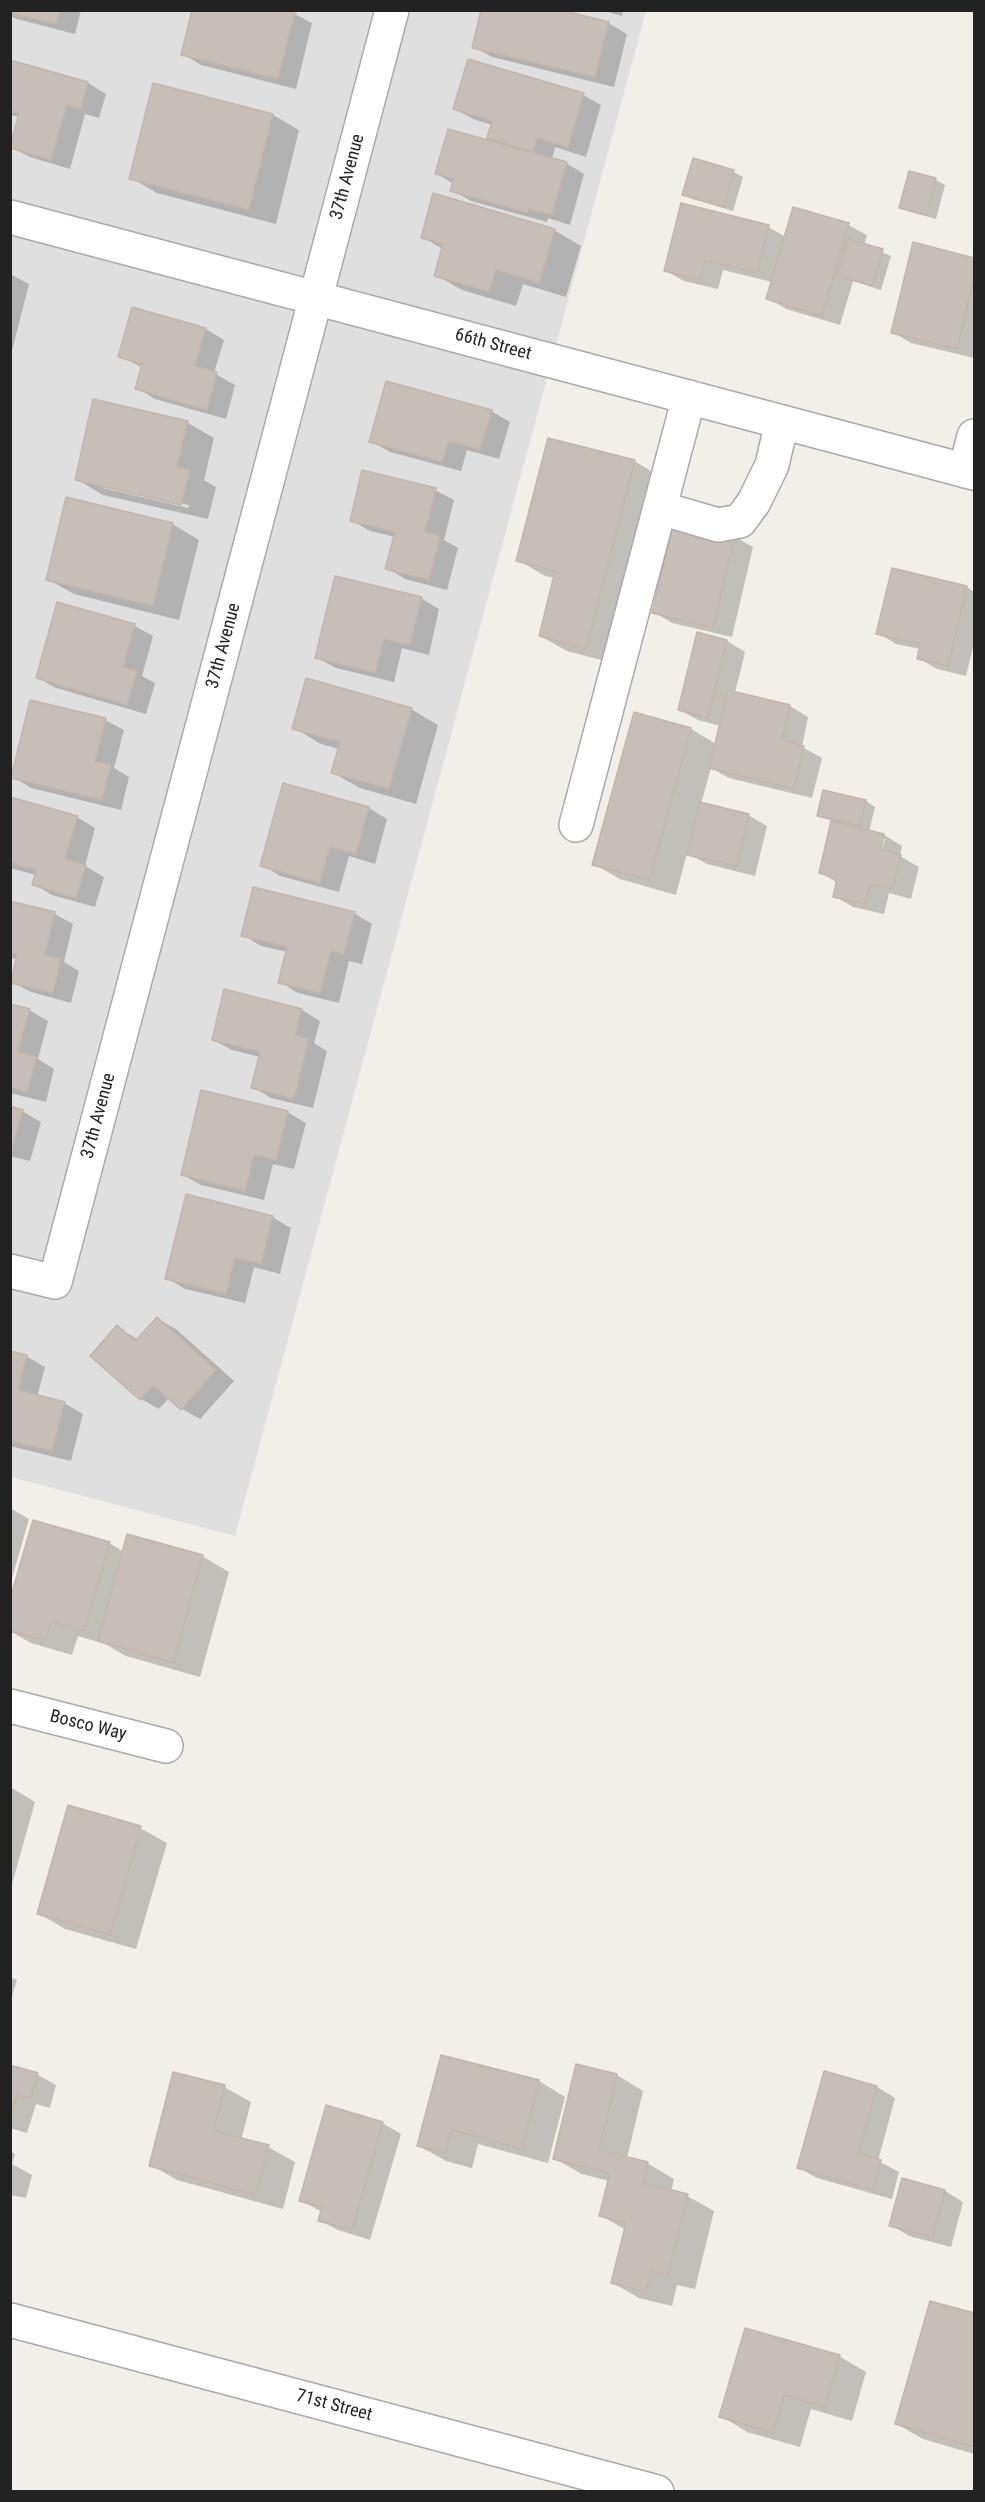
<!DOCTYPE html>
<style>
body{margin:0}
#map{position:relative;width:985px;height:2502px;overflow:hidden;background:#f2efe9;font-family:"Roboto Condensed",sans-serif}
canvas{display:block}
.frame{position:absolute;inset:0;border:12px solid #222;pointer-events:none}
</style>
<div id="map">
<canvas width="985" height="2502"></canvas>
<div class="frame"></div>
</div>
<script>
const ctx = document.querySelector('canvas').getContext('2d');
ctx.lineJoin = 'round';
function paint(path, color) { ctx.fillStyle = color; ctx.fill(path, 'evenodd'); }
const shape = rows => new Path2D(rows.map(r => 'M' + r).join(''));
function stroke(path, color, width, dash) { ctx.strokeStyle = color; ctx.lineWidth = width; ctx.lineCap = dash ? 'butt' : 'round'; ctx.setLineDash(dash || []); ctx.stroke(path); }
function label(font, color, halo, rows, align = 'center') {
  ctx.font = font + ' "Roboto Condensed",sans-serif'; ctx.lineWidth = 5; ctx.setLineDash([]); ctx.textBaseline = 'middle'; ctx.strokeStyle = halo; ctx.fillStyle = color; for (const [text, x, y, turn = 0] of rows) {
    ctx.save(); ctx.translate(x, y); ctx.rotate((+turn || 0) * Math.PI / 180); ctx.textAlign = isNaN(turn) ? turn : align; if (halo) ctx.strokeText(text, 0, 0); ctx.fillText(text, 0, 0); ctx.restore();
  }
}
paint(shape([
 [10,11,646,11,235,1536,11,1477]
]), '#e0dfdf');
paint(shape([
 [10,10,81,10,75,34,17,19,10,16],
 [193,10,287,10,312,23,296,89,201,65,183,54],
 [601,10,623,10,622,16],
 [608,23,627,34,614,87,492,57,474,47],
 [10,61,88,83,106,94,99,118,85,114,70,169,30,157,11,147,20,117,10,115],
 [583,95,601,105,586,157,555,147,552,159,566,163,584,174,570,225,548,218,547,222,471,201,452,190,454,184,437,174,499,143,489,138,492,125,473,119,455,109],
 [273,115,299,130,276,224,157,193,131,178],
 [694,160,734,172,743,177,733,211,693,199,684,194],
 [910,173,936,180,945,185,936,219,910,212,901,207],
 [848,225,867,235,864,245,891,256,881,290,853,281,840,325,786,309,768,298,772,282,723,270,718,289,684,281,666,271,768,227,786,237],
 [554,230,581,246,566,297,523,284,516,306,462,290,436,275,443,249,422,237],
 [914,244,974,259,974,358,911,343,893,332],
 [10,274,29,284,10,359],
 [206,329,224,340,214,373,235,385,226,419,155,399,137,388,143,368,120,356],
 [491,411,510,422,499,459,467,450,461,471,390,452,371,441],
 [188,423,214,438,204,480,216,487,208,519,103,495,76,479],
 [103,485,189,505,188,508,103,488],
 [634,461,661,477,613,663,567,651,540,636,555,578,545,576,518,560],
 [435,490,454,500,444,540,458,548,447,590,405,579,387,568,395,537,370,531,351,520],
 [172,524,199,540,179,620,74,594,47,579],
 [735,537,753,547,732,637,672,623,654,612],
 [893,570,967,587,974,592,974,643,966,676,937,669,918,658,920,649,896,644,878,633],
 [421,598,439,609,429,655,402,648,394,682,336,668,317,658],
 [135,626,153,636,142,676,155,683,146,714,56,688,38,678],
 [699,634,727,641,745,652,735,693,790,706,808,717,802,747,822,758,812,798,729,778,711,768,701,804,748,815,767,826,755,876,707,864,687,853,676,895,620,879,594,864,691,729,716,744,721,726,698,720,680,710],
 [411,709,438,725,416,804,360,788,333,773,339,749,321,744,294,728],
 [105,720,124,730,114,768,129,777,121,810,31,788,13,777],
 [284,785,369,808,387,819,375,864,349,856,339,892,280,876,262,865],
 [824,792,866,801,875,807,869,832,884,835,902,846,900,856,919,867,911,899,889,893,884,914,853,907,834,896,838,883,821,873,833,821,819,815],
 [882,839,885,839,880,858],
 [10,799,77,817,95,828,85,866,104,877,95,907,52,895,34,884,36,875,10,868],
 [10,903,55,914,73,924,64,962,79,971,71,1003,31,992,12,982,18,959,10,958],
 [354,913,372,924,362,964,349,961,339,1003,298,993,280,982,287,952,261,946,243,935],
 [10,1005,29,1010,48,1021,38,1059,54,1069,46,1102,10,1093],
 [302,1010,320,1021,314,1043,327,1051,313,1108,271,1098,253,1087,260,1057,232,1050,213,1040],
 [10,1108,22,1111,41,1122,30,1161,10,1156],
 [287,1112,306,1123,294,1169,273,1164,264,1200,201,1185,183,1175],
 [272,1217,291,1228,280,1274,254,1267,245,1303,185,1289,167,1278],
 [157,1319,176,1329,234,1381,200,1419,182,1409,169,1398,159,1409,141,1399,117,1327,139,1340],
 [10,1353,26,1356,45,1367,37,1397,64,1403,83,1414,71,1461,10,1446],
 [10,1508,29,1519,10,1585],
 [109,1543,124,1552,202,1556,229,1572,200,1677,126,1656,105,1644,78,1636,72,1655,31,1643,10,1631,10,1605],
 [10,1787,35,1802,10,1891],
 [140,1828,167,1843,136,1949,65,1929,38,1913],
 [10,1977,17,1980,10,2002],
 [442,2056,539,2081,565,2097,548,2163,478,2144,472,2168,446,2161,419,2146],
 [10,2066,38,2075,56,2085,50,2108,36,2104,27,2133,10,2128],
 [577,2066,617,2075,643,2091,627,2158,647,2163,674,2179,671,2192,687,2196,714,2211,695,2289,677,2285,672,2306,639,2298,613,2283,626,2230,600,2215,609,2181,582,2174,555,2159],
 [224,2087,251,2102,241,2140,268,2147,295,2162,283,2209,177,2180,151,2165],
 [877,2087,895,2098,878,2161,899,2172,892,2199,817,2178,799,2168],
 [382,2123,401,2134,370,2240,338,2230,319,2220,322,2212,300,2200],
 [10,2151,15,2154,12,2164,32,2175,26,2198,11,2195,10,2197],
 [945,2191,963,2202,951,2247,909,2236,891,2225],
 [931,2302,974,2315,974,2454,923,2439,897,2424],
 [839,2356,866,2372,852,2421,811,2409,800,2447,747,2432,721,2416]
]), '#0003');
const building = shape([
 [10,10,60,10,56,24,10,13,10,10],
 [192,10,295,11,278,79,181,55,192,10],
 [481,10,561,10,609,22,595,77,472,48,481,10],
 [468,59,584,93,568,147,537,138,533,152,487,138,492,121,453,109,468,59],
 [10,60,88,82,81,109,67,105,51,160,10,148,19,113,10,111,10,60],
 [153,83,273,114,249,210,129,179,153,83],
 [448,129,567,162,552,215,529,209,528,213,450,191,454,179,435,174,448,129],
 [693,158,734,170,724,207,682,195,693,158],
 [909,171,936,178,927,215,899,208,909,171],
 [433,193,555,229,539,283,496,270,489,292,434,276,443,244,421,238,433,193],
 [681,203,769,225,757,273,705,260,700,280,664,271,681,203],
 [793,207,849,223,822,316,766,299,793,207],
 [848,239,883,249,872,286,837,275,848,239],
 [913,242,974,258,974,278,957,349,891,333,913,242],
 [132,307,206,328,195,366,217,372,207,410,135,389,142,364,118,357,132,307],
 [386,381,492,410,480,450,449,441,442,462,369,442,386,381],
 [93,399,188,421,177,467,190,470,181,505,75,480,93,399],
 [548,438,635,460,586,649,539,636,555,571,516,561,548,438],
 [362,470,436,488,425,532,440,536,429,580,385,569,395,532,350,521,362,470],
 [66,497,173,523,153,606,46,580,66,497],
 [674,520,735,535,713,628,652,613,674,520],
 [892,568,967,586,948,666,917,659,920,644,876,634,892,568],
 [335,576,422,597,410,645,384,639,375,673,315,658,335,576],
 [57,602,135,624,123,667,137,671,127,705,36,678,57,602],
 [697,632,727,640,708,718,678,710,697,632],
 [306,678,412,708,389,789,331,773,340,742,292,729,306,678],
 [728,690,790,705,782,740,804,746,794,789,709,768,728,690],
 [30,700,106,718,95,761,111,765,102,800,11,778,30,700],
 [634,712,691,728,649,880,592,865,634,712],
 [283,783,369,807,356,854,330,847,320,883,260,866,283,783],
 [823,790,866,800,860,826,817,816,823,790],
 [10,797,78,816,65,859,86,865,76,898,32,885,36,870,10,863,10,797],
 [700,802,749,814,737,866,687,855,700,802],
 [831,821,884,834,881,850,901,855,892,889,870,884,865,904,833,897,837,878,819,873,831,821],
 [253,887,355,912,344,954,331,951,320,993,278,983,287,947,241,936,253,887],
 [10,901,55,912,45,955,61,959,53,993,11,983,17,954,10,953,10,901],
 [224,989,302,1009,295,1035,309,1039,294,1099,251,1088,260,1052,212,1040,224,989],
 [10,1004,30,1009,18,1052,37,1057,27,1092,10,1088,10,1004],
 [201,1090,288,1111,276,1160,254,1155,245,1191,181,1175,201,1090],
 [10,1106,23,1110,11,1152,10,1152,10,1106],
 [186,1194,273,1216,261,1264,235,1258,226,1294,165,1279,186,1194],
 [157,1317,216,1370,181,1410,153,1385,140,1400,90,1356,117,1325,135,1341,157,1317],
 [10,1351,27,1355,18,1390,65,1402,52,1451,10,1441,10,1351],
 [33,1520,110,1542,84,1631,51,1622,45,1640,10,1631,10,1599,33,1520],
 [127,1534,203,1555,173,1663,98,1641,127,1534],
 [68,1805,141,1826,110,1935,37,1914,68,1805],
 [441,2055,539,2080,522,2149,451,2130,445,2153,417,2146,441,2055],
 [576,2064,617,2074,599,2150,648,2162,643,2183,688,2194,668,2275,651,2271,646,2292,611,2283,626,2223,599,2216,610,2173,553,2159,576,2064],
 [10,2065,38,2073,31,2098,17,2095,10,2117,10,2065],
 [824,2071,877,2086,858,2154,881,2160,873,2190,797,2168,824,2071],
 [173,2072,225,2085,213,2131,269,2145,256,2195,149,2166,173,2072],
 [326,2105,383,2122,352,2230,318,2221,322,2207,299,2201,326,2105],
 [902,2178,945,2190,932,2237,889,2226,902,2178],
 [930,2301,974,2313,974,2447,895,2424,930,2301],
 [745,2328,840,2355,825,2407,784,2395,773,2433,719,2417,745,2328]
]);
paint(building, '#c7bfb7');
stroke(building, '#c4b5aa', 1.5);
const minor = shape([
 [10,217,974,473],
 [965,471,974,436],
 [660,508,718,525,740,521,754,502,772,465,782,422],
 [576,825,689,397],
 [10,1271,55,1282,392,10],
 [10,1706,166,1746],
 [10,2320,657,2492]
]);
stroke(minor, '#a9a9a9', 36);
stroke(minor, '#fff', 33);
label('18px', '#222', '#fff', [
 ["37th Avenue",348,177,-75],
 ["66th Street",493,345,15],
 ["37th Avenue",224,646,-75],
 ["37th Avenue",99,1116,-75],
 ["Bosco Way",88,1726,14],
 ["71st Street",334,2406,15]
]);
</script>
